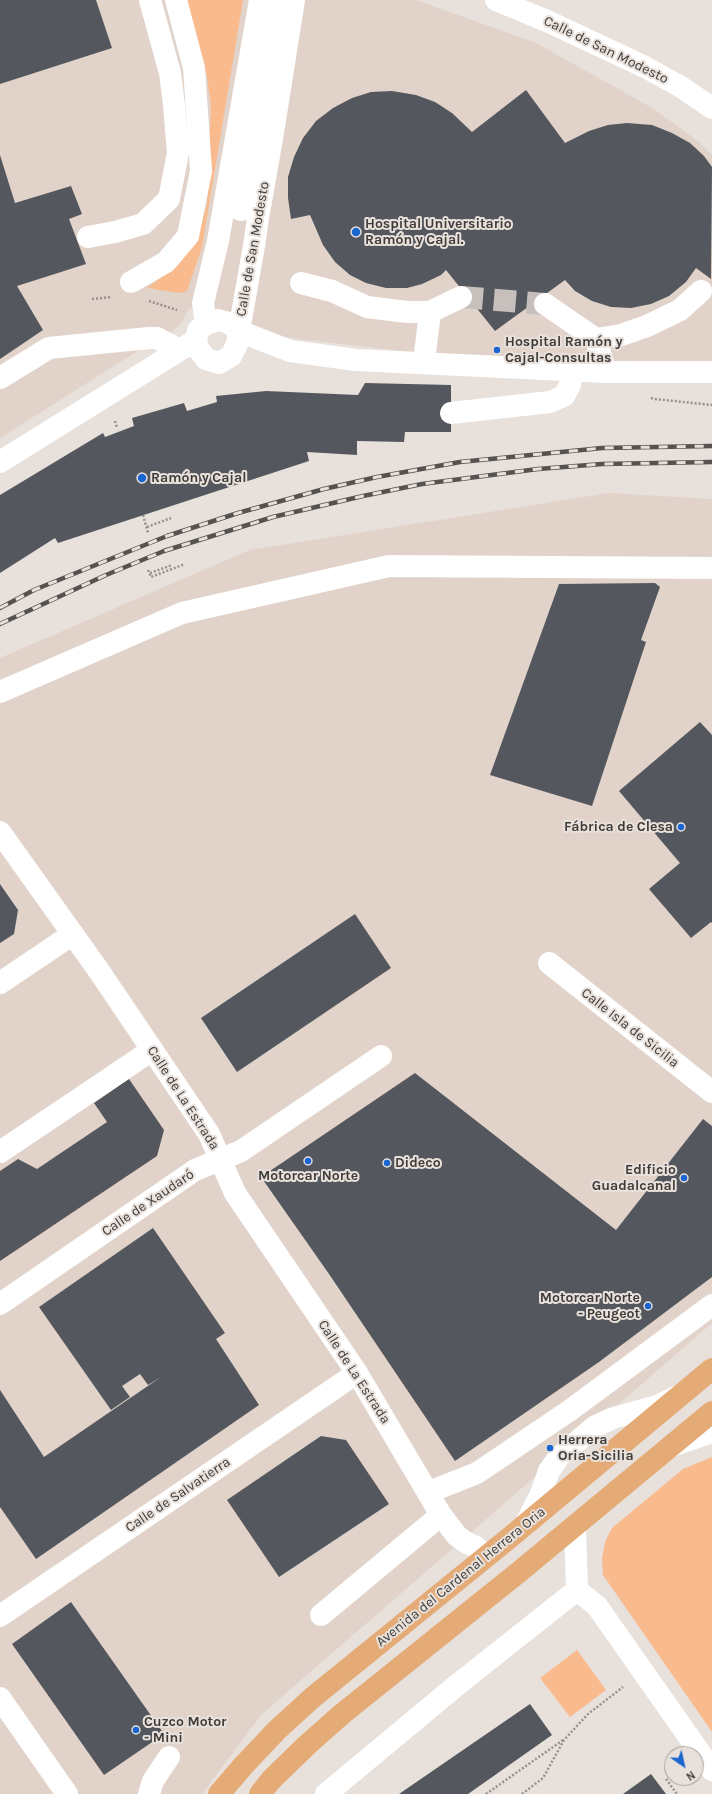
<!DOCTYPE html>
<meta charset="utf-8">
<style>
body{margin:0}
#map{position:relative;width:712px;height:1794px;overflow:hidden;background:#e8e0db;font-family:Karla,sans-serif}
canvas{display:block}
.north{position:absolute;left:664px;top:1746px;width:40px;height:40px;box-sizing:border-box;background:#e8e0db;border:1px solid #a49e9a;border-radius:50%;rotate:146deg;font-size:11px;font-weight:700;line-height:16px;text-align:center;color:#3e3b39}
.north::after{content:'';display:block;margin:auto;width:14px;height:18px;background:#1a65d0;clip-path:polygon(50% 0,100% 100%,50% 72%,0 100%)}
</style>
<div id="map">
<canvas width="712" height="1794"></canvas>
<div class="north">N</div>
</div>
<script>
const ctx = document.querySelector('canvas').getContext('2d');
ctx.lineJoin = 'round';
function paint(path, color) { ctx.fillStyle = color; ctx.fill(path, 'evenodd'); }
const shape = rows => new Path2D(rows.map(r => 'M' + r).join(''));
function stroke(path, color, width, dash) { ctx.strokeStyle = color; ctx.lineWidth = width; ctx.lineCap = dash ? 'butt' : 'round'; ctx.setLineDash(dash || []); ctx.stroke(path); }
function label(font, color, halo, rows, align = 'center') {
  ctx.font = font + ' Karla,sans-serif'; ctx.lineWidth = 4; ctx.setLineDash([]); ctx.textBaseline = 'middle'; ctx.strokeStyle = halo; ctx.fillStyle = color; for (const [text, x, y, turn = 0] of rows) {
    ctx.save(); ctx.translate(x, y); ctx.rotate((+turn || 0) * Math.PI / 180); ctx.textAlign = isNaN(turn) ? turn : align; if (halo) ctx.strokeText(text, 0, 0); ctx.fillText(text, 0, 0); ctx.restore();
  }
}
paint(shape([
 [0,0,416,0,536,43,654,109,699,142,712,155,712,363,453,357,282,337,254,328,236,312,189,308,182,323,164,338,136,352,0,438],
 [609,493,712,499,712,1323,261,1715,202,1794,0,1794,0,658,250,550]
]), '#e1d3c9');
paint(shape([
 [187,0,243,0,202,247,187,291,180,293,147,288,178,265,197,238,207,204,211,105,207,77],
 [712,1457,712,1732,603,1575,602,1558,605,1542,612,1528,683,1469],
 [577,1650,606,1690,570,1717,540,1678]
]), '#f9ba8e');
paint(shape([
 [0,0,96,0,112,48,0,84],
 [526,90,565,143,589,131,608,125,627,123,652,125,672,133,690,143,704,156,712,167,711,279,696,268,686,282,669,296,651,304,631,308,611,307,592,301,575,291,565,280,495,331,446,270,441,275,422,284,407,288,386,288,366,283,350,275,335,262,323,245,310,215,291,219,288,198,288,177,294,157,303,138,316,121,333,108,352,98,371,92,392,91,416,95,435,102,452,113,472,132],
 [0,155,15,203,71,186,82,214,69,219,86,264,17,286,43,330,0,359],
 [365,383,451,385,451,432,405,432,404,442,357,441,357,455,307,452,309,461,58,543,55,538,0,573,0,495,103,433,105,437,134,426,132,418,184,403,187,411,217,402,216,396,266,391,358,395],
 [655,583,660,587,641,640,646,642,592,806,490,775,559,584],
 [700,722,712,735,712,923,711,922,691,938,649,889,680,863,619,791],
 [0,884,18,910,14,934,0,943],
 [355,914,391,968,237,1072,201,1018],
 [415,1073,616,1230,703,1119,712,1126,712,1277,599,1362,455,1461,329,1274,261,1177],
 [129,1079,164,1130,157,1156,0,1261,0,1171,18,1159,37,1169,107,1122,94,1103],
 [153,1228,225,1333,216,1339,259,1405,36,1559,0,1507,0,1390,44,1457,161,1377,148,1385,140,1374,122,1386,130,1397,111,1410,39,1307],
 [321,1436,346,1440,389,1504,279,1577,227,1500],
 [71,1602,164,1734,104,1775,12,1644],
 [530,1704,552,1735,468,1794,399,1794],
 [651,1774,666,1794,623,1794]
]), '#54585e');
stroke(shape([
 [461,297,545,304]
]), '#c6bfbb', 22, [22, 11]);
stroke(shape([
 [92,299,112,297],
 [149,301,177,310],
 [651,398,655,399,712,405],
 [115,421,117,428],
 [143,515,148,533],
 [147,527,171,518],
 [148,570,151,577,185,564],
 [150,573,172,565],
 [666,1779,677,1794],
 [486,1794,563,1740],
 [522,1794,543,1778,564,1740,588,1714,623,1687]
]), '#96908d', 2.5, [2, 2]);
stroke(shape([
 [294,0,272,139,258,218,254,246,239,331,237,344,231,356,219,363,206,359,199,350,196,340,198,330,206,324,218,320,229,323,239,331,290,351,356,360,606,372,712,372],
 [496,0,547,21,645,67,681,87,712,108],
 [241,210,274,0],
 [88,237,115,232,143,224,169,199,178,153,174,105,170,73,150,0],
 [131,282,166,262,188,236,201,171,194,68,176,0],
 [301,283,332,291,367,307,407,312,430,312,461,297],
 [545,304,596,339,606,372],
 [206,324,203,303,218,241,260,0],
 [596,339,621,335,647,326,680,310,701,291],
 [424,362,430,312],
 [0,378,49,348,149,338,157,338,179,350],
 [451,413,550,402,564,396,570,385,572,370],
 [0,462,196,340],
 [0,692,182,613,389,566,712,568],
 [0,832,99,971,209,1134,235,1193,357,1373,441,1515,457,1536,467,1543,476,1547,485,1557],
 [549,963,712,1092],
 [0,983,73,934],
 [0,1152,152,1050],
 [0,1304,195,1170,241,1151,381,1056],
 [674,1445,712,1432],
 [429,1492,477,1473,569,1411,712,1305],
 [525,1525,540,1496,549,1471,559,1457,594,1427,613,1418,657,1406,676,1397],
 [575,1527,577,1590,597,1606,712,1770],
 [321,1615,441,1515],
 [0,1616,357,1373],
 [0,1698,67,1794],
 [149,1794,153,1781,169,1757],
 [326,1794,457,1685,577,1590]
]), '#fff', 22);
stroke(shape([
 [219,1794,243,1766,277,1730,312,1698,508,1539,712,1369],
 [260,1794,271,1780,307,1745,342,1714,519,1572,712,1412]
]), '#e5ab76', 22);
const rail = shape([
 [0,608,34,590,167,536,238,513,324,489,377,477,460,462,602,448,712,446],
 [0,624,106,575,164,551,273,517,363,496,422,484,538,469,602,464,712,462]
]);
stroke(rail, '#56524f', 4.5);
stroke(rail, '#e8e0db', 3, [9]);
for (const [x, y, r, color] of [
 [356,232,5,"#1a65d0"],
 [497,350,4,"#1a65d0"],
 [142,478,5,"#1a65d0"],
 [681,827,4,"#1a65d0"],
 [308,1161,4,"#1a65d0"],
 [387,1163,4,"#1a65d0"],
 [684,1178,4,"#1a65d0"],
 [648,1306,4,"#1a65d0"],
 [550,1448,4,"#1a65d0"],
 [136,1730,4,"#1a65d0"]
]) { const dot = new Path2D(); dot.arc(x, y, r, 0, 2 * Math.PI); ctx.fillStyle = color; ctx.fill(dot); stroke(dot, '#e8e0db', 1.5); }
label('14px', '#3e3b39', '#e8e0db', [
 ["Calle de San Modesto",606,50,26],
 ["Calle de San Modesto",253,249,-80],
 ["Calle Isla de Sicilia",630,1028,38],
 ["Calle de La Estrada",183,1098,57],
 ["Calle de Xaudaró",148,1203,-34],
 ["Calle de La Estrada",354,1372,57],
 ["Calle de Salvatierra",178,1495,-34],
 ["Avenida del Cardenal Herrera Oria",461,1577,-39]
]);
label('bold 14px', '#3e3b39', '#e8e0db', [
 ["Hospital Universitario",365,224],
 ["Ramón y Cajal.",365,240],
 ["Hospital Ramón y",505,342],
 ["Cajal-Consultas",505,358],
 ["Ramón y Cajal",151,478],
 ["Fábrica de Clesa",673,827,"right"],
 ["Dideco",395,1163],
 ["Edificio",676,1170,"right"],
 ["Guadalcanal",676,1186,"right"],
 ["Motorcar Norte",308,1176,"center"],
 ["Motorcar Norte",640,1298,"right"],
 ["- Peugeot",640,1314,"right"],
 ["Herrera",558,1440],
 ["Oria-Sicilia",558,1456],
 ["Cuzco Motor",144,1722],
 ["- Mini",144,1738]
], 'left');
</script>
